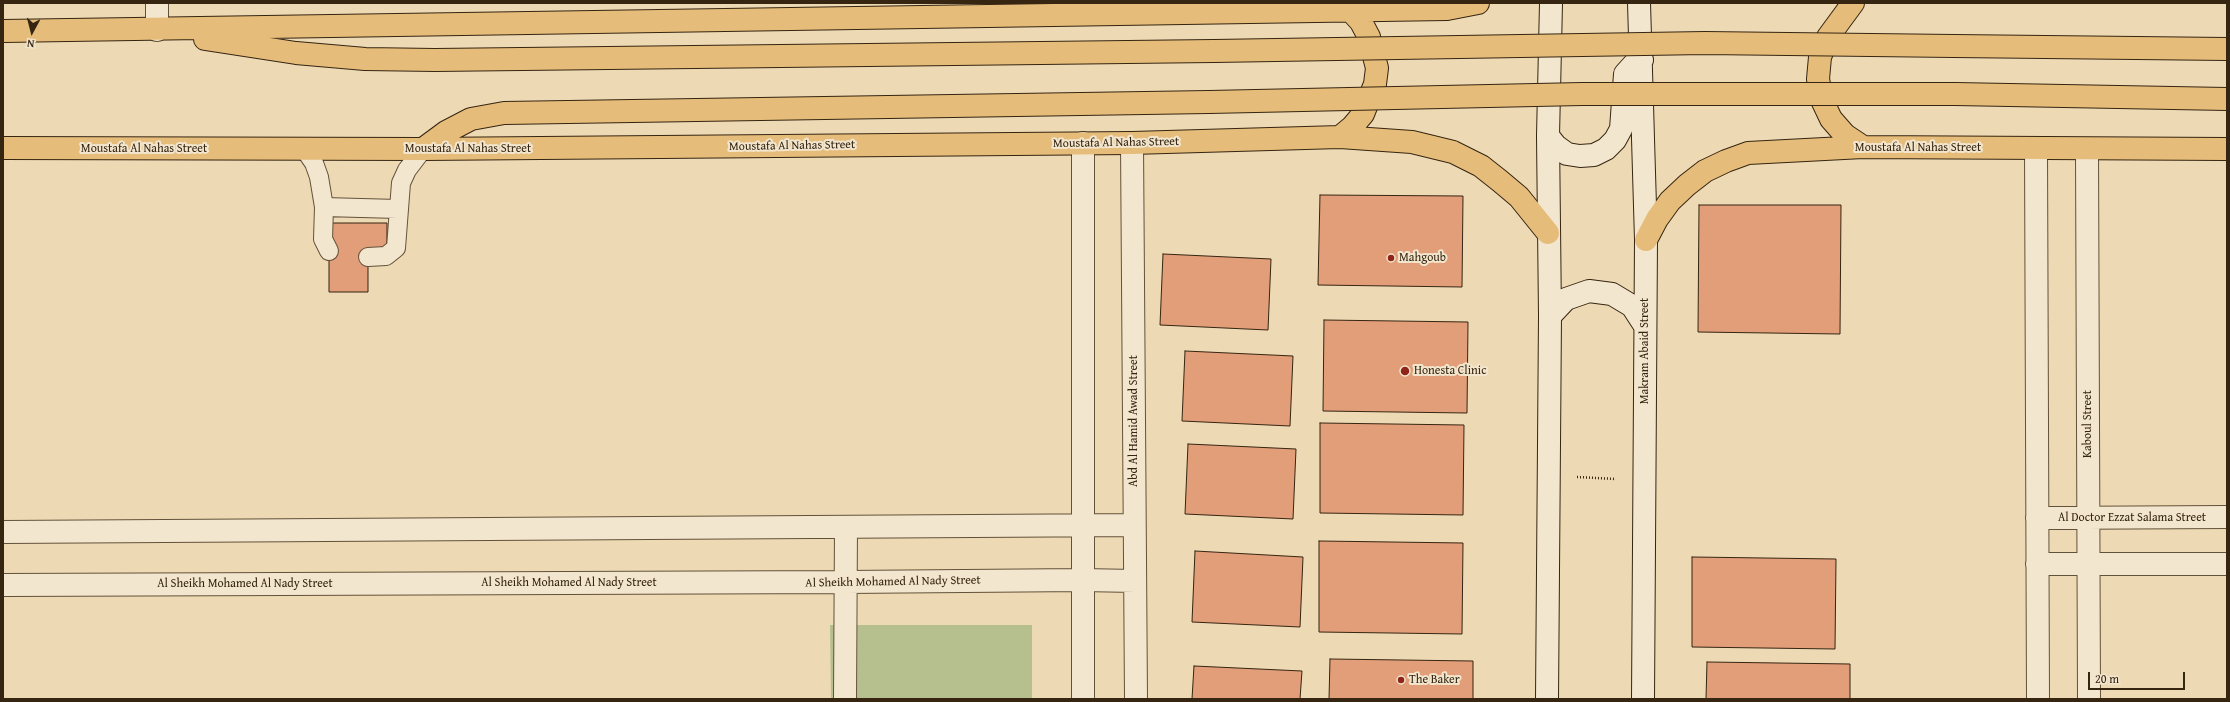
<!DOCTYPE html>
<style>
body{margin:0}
#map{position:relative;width:2230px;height:702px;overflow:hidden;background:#edd9b4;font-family:"Gentium Book Plus",serif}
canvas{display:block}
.frame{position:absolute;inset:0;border:4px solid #352511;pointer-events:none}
.north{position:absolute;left:12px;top:12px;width:40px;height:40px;-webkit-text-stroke:3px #f3e6ce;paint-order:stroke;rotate:187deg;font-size:11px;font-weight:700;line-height:16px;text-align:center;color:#352511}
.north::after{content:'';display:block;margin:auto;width:14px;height:18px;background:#352511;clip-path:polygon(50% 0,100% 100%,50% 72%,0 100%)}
.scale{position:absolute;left:2088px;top:672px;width:97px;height:18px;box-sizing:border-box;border:2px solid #352511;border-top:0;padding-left:5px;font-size:12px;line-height:14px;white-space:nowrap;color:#352511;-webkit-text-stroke:3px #f3e6ce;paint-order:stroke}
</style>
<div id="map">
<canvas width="2230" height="702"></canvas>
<div class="frame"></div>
<div class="north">N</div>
<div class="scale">20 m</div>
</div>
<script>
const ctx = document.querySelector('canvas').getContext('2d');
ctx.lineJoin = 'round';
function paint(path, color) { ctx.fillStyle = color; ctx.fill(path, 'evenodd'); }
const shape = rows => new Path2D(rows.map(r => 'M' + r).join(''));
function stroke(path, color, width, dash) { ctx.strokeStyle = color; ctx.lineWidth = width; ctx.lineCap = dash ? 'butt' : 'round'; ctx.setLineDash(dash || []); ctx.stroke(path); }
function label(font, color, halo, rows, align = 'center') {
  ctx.font = font + ' "Gentium Book Plus",serif'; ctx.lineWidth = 4; ctx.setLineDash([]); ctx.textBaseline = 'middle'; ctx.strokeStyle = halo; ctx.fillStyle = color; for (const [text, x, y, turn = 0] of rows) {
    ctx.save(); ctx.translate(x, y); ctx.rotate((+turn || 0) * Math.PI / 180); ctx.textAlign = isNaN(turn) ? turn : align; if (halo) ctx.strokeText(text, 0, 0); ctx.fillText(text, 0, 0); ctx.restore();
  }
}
paint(shape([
 [830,625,1032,625,1032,699,831,699]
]), '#b6c08f');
const building = shape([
 [1320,195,1463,196,1462,287,1318,285,1320,195],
 [1699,205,1841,205,1840,334,1698,332,1699,205],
 [329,223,387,223,387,252,368,257,368,292,329,292,329,223],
 [1163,254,1271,259,1268,330,1160,325,1163,254],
 [1324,320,1468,322,1467,413,1323,411,1324,320],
 [1185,351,1293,356,1290,426,1182,421,1185,351],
 [1320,423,1464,425,1463,515,1320,513,1320,423],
 [1188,444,1296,449,1293,519,1185,514,1188,444],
 [1319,541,1463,543,1462,634,1319,632,1319,541],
 [1195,551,1303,557,1300,627,1192,622,1195,551],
 [1692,557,1836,559,1835,649,1692,647,1692,557],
 [1330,659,1473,661,1473,699,1329,699,1330,659],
 [1707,662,1850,664,1850,699,1706,699,1707,662],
 [1194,666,1302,671,1300,699,1192,699,1194,666]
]);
paint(building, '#e29d79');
stroke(building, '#352511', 1);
const lane = shape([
 [305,150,314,163,319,177,324,207,323,239,329,251],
 [324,207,398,209],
 [368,257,386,256,396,248,401,183,407,170,423,149]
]);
const street = shape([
 [157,30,157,3],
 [1132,143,1136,699],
 [2036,149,2038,699],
 [2087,149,2089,699],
 [2037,518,2227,517],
 [3,532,1134,525],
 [2037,564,2227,564],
 [3,585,846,582,1082,580,1135,581],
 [845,699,846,527],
 [1083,699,1083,143]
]);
const secondary = shape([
 [1639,3,1646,240,1643,699],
 [1548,136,1556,146,1567,154,1580,156,1594,155,1606,149,1615,140,1621,129,1625,74,1635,63,1642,60],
 [1550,316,1566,299,1589,291,1612,294,1632,306,1645,326],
 [1547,699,1550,316,1548,136,1551,3]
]);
const primary = shape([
 [1853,3,1828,37,1820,57,1818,79,1822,100,1831,119,1845,135,1863,147],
 [3,31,1447,9,1478,3],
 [205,39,296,53,365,59,435,60,1214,51],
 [1954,46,2227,49],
 [1955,94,2227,99],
 [1340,137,1352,127,1363,114,1375,84,1377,68,1369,37,1361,22,1350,10],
 [3,148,423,149,1132,143,1340,137,1412,142,1453,152,1481,166,1500,181,1519,197,1548,233],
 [423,149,446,132,471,119,504,113,1209,102],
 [1646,240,1657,219,1670,201,1687,185,1705,171,1726,161,1748,153,1863,147,2227,149]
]);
stroke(lane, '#63523a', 20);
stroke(street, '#63523a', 24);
stroke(secondary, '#352511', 24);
stroke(primary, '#352511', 24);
stroke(shape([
 [1577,477,1616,479]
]), '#352511', 2.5, [1, 2]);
stroke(lane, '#f3e6ce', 18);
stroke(street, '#f3e6ce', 22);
stroke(secondary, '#f3e6ce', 22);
stroke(primary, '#e6bc7a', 22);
const primaryBridge = shape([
 [1214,51,1705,43,1954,46],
 [1209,102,1582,94,1955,94]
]);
stroke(primaryBridge, '#352511', 24, []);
stroke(primaryBridge, '#e6bc7a', 22);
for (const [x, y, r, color] of [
 [1391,258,4,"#8f2418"],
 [1405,371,5,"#8f2418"],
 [1401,680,4,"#8f2418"]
]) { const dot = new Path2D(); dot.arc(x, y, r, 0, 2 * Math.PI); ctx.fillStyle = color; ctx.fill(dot); stroke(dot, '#f3e6ce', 1.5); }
label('12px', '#352511', '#f3e6ce', [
 ["Moustafa Al Nahas Street",1116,143,-1],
 ["Moustafa Al Nahas Street",792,146,-1],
 ["Moustafa Al Nahas Street",1918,148],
 ["Moustafa Al Nahas Street",144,149],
 ["Moustafa Al Nahas Street",468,149],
 ["Makram Abaid Street",1645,351,-90],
 ["Abd Al Hamid Awad Street",1134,421,-90],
 ["Kaboul Street",2088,424,-90],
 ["Al Doctor Ezzat Salama Street",2132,518],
 ["Al Sheikh Mohamed Al Nady Street",893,582,-1],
 ["Al Sheikh Mohamed Al Nady Street",569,583],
 ["Al Sheikh Mohamed Al Nady Street",245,584]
]);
label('12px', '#352511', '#f3e6ce', [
 ["Mahgoub",1399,258],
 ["Honesta Clinic",1414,371],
 ["The Baker",1409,680]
], 'left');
</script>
